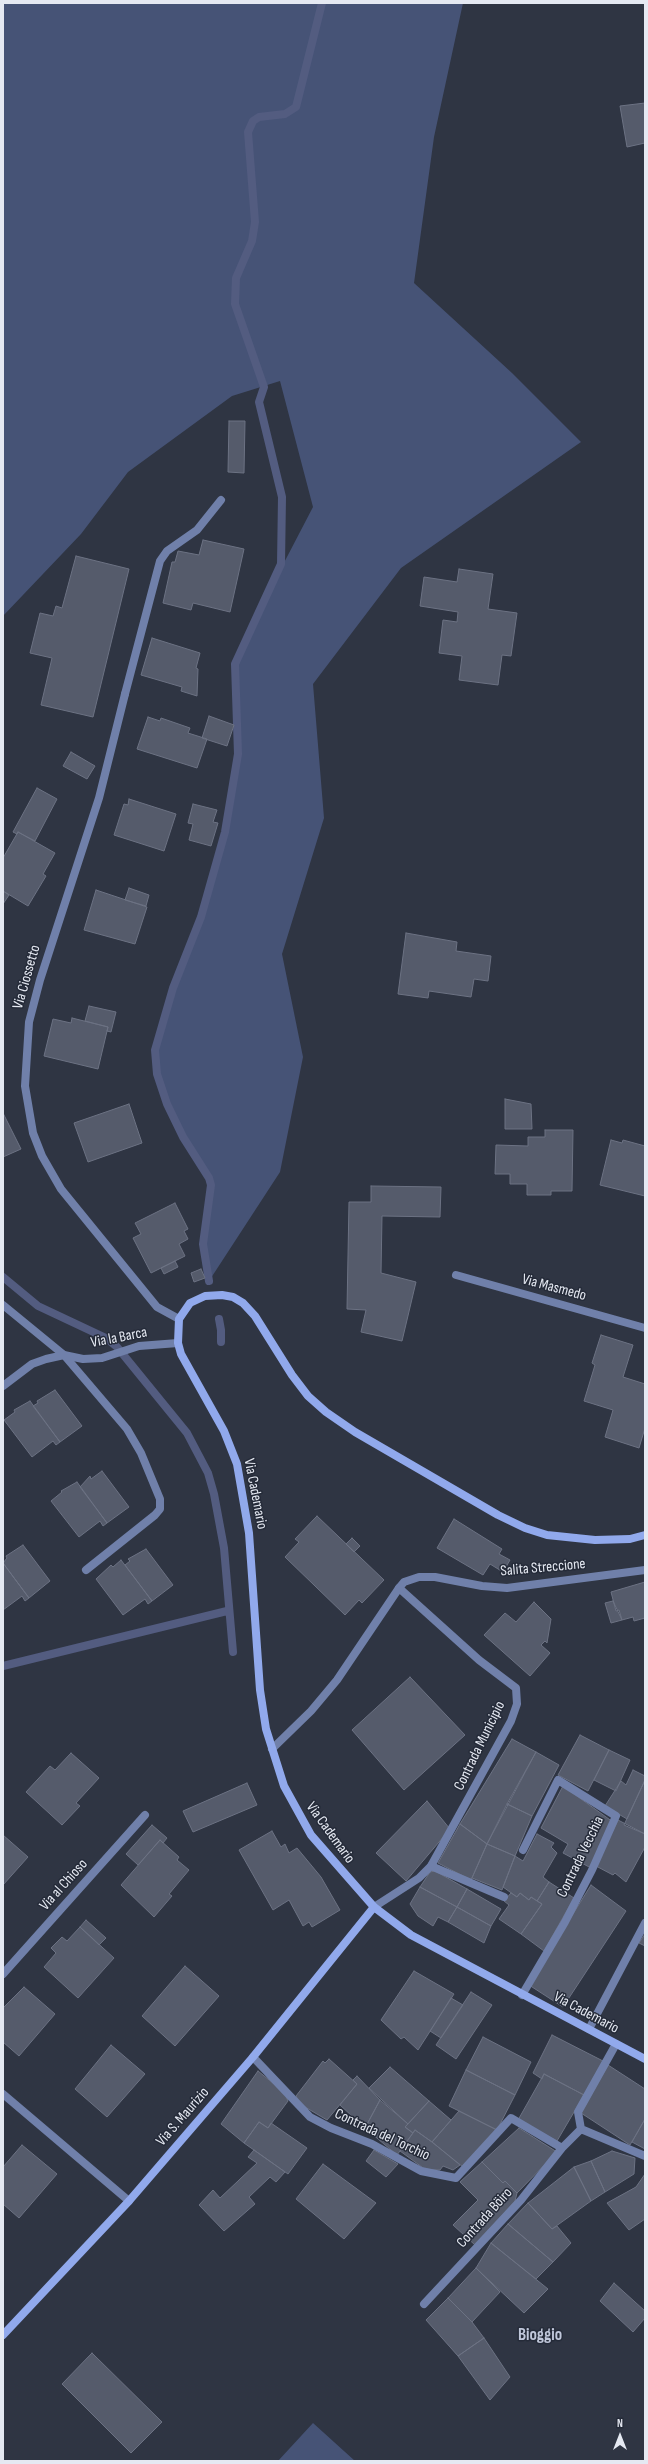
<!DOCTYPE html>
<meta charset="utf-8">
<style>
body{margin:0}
#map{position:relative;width:648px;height:2464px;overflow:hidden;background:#2f3543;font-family:"Sofia Sans Condensed",sans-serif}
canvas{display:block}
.frame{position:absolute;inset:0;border:4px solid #e5e9f2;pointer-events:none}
.north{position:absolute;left:600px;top:2416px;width:40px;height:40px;-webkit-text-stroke:3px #252b39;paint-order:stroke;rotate:0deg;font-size:11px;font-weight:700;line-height:16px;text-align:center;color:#e5e9f2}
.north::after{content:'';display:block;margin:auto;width:14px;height:18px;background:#e5e9f2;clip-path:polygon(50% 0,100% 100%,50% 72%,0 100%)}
</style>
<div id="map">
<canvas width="648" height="2464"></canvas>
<div class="frame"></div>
<div class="north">N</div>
</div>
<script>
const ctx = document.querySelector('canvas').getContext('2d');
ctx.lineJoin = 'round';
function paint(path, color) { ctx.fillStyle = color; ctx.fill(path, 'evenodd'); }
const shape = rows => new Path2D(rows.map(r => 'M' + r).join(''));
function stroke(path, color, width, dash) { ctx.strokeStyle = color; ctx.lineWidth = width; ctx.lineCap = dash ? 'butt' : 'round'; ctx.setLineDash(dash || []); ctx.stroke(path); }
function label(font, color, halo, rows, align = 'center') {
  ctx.font = font + ' "Sofia Sans Condensed",sans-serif'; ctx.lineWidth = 3; ctx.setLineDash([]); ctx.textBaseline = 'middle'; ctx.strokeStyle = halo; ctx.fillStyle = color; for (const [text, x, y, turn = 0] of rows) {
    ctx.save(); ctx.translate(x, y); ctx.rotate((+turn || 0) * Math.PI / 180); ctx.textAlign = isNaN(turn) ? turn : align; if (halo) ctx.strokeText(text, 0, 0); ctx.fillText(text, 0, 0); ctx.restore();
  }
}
paint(shape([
 [3,3,463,3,434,137,414,283,512,373,581,442,401,568,313,684,324,818,282,954,303,1057,280,1172,209,1281,203,1244,211,1185,209,1178,183,1137,167,1104,157,1074,155,1050,173,988,201,917,225,832,238,754,235,664,250,628,313,507,280,381,232,396,128,472,81,534,3,616],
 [313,2423,355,2461,278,2461]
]), '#465376');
stroke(shape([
 [3,1277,38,1306,106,1338,117,1347,187,1433,208,1473,214,1494,224,1548,233,1652],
 [209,1281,203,1244,211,1185,209,1178,183,1137,167,1104,157,1074,155,1050,173,988,201,917,225,832,238,754,235,664,281,564,282,497,259,402,264,387,235,304,236,278,252,241,255,222,248,132,253,121,259,117,285,114,296,107,322,3],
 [219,1319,221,1330,221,1342],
 [3,1666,227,1611]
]), '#535c80', 8);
const building = shape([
 [645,103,645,143,627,147,620,106,645,103],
 [229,421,245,421,244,473,228,472,229,421],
 [203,540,244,549,230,612,193,603,191,610,163,603,172,562,175,562,178,551,199,555,203,540],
 [76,556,129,569,93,717,41,705,52,658,30,653,40,613,53,616,56,606,62,608,76,556],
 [459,569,493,574,488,609,517,613,511,656,502,655,498,685,459,680,462,656,439,653,443,620,457,622,458,612,420,606,424,577,457,582,459,569],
 [152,638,200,653,196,668,198,669,197,696,181,691,182,687,141,675,152,638],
 [209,716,234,725,227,746,202,738,209,716],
 [148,717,160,721,161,718,190,728,188,733,207,739,197,768,137,749,148,717],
 [71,752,95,766,87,779,63,766,71,752],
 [37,788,57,799,35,841,18,832,17,834,13,832,37,788],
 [129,799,176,814,164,851,114,835,124,804,128,805,129,799],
 [193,804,217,810,213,822,218,823,211,846,189,840,193,824,188,823,193,804],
 [18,832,55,853,43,874,46,876,28,906,3,891,3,858,18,832],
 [129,888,149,895,146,906,125,900,129,888],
 [96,890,147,907,135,944,84,930,96,890],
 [3,891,9,895,3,904,3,891],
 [406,933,457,942,456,951,491,956,488,981,474,979,471,997,429,991,428,998,398,994,406,933],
 [89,1006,116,1012,111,1032,107,1031,108,1027,85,1021,89,1006],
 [72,1018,108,1027,98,1069,44,1056,53,1019,71,1023,72,1018],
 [505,1099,531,1104,532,1129,505,1129,505,1099],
 [129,1104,142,1143,88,1162,74,1123,129,1104],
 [3,1113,21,1149,3,1157,3,1113],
 [545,1130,573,1130,572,1191,551,1191,551,1195,527,1195,527,1184,510,1184,510,1174,495,1174,496,1145,528,1146,528,1137,545,1137,545,1130],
 [611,1140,622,1143,623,1140,645,1146,645,1196,600,1185,611,1140],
 [371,1186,441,1187,440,1217,382,1216,381,1273,416,1282,402,1341,361,1332,366,1310,347,1309,349,1202,371,1202,371,1186],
 [175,1203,188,1229,184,1231,188,1239,179,1244,185,1256,151,1273,133,1238,141,1234,135,1223,175,1203],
 [175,1261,178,1267,164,1274,161,1268,175,1261],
 [201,1269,205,1278,194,1282,191,1273,201,1269],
 [601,1335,633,1345,623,1377,645,1384,645,1428,639,1448,605,1437,613,1410,584,1401,595,1365,592,1363,601,1335],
 [55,1390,82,1426,60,1442,33,1406,38,1403,37,1401,55,1390],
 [30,1401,60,1442,56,1445,53,1441,32,1457,4,1420,15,1412,14,1410,30,1401],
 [102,1471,129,1507,107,1523,80,1487,90,1476,91,1479,102,1471],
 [77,1482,107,1523,103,1526,100,1521,79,1537,51,1501,62,1492,61,1491,77,1482],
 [317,1516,384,1580,362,1603,359,1600,345,1615,285,1557,299,1542,295,1539,317,1516],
 [454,1519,502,1549,499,1554,510,1560,503,1572,490,1564,483,1575,437,1548,454,1519],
 [352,1538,360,1546,354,1552,346,1544,352,1538],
 [23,1545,50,1581,29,1598,3,1563,7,1558,6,1556,23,1545],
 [146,1549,173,1585,152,1601,125,1565,130,1561,128,1559,146,1549],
 [121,1560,152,1601,148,1604,145,1599,123,1615,96,1579,111,1565,113,1567,121,1560],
 [3,1563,29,1598,25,1601,22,1596,3,1610,3,1563],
 [645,1582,645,1618,634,1621,633,1617,622,1620,619,1610,616,1611,611,1592,645,1582],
 [613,1601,622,1620,611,1623,605,1603,613,1601],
 [534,1602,551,1619,547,1643,545,1641,541,1645,550,1653,530,1676,484,1635,505,1613,516,1622,534,1602],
 [410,1677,465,1735,404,1790,352,1730,410,1677],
 [580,1735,609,1750,588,1791,558,1775,580,1735],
 [512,1739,536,1752,487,1844,460,1824,512,1739],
 [609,1750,630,1760,616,1791,594,1780,609,1750],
 [536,1752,559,1765,532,1816,507,1804,536,1752],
 [71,1753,99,1778,76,1803,80,1806,62,1825,26,1792,50,1766,55,1770,71,1753],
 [633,1770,645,1776,645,1780,627,1819,605,1806,621,1781,626,1785,633,1770],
 [645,1780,645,1834,624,1825,645,1780],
 [247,1783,257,1805,193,1832,183,1811,247,1783],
 [563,1786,613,1822,591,1868,563,1853,568,1844,541,1828,563,1786],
 [427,1801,450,1829,406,1881,376,1853,427,1801],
 [507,1804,532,1816,515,1856,487,1844,507,1804],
 [618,1820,645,1834,645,1847,626,1882,615,1873,613,1875,596,1866,618,1820],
 [460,1824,487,1844,471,1880,438,1863,460,1824],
 [152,1825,167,1838,163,1843,160,1840,138,1865,126,1854,152,1825],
 [272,1831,281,1847,285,1844,289,1853,297,1848,321,1877,340,1910,312,1927,309,1922,303,1926,289,1900,273,1910,239,1850,272,1831],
 [537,1834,554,1843,551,1847,557,1853,543,1877,549,1882,537,1901,531,1897,529,1900,520,1893,517,1897,503,1887,515,1856,523,1861,537,1834],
 [3,1835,28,1857,3,1885,3,1835],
 [160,1840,179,1857,177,1860,189,1870,169,1894,172,1896,154,1917,121,1885,160,1840],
 [487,1844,515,1856,502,1890,472,1878,487,1844],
 [435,1871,467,1889,457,1907,420,1887,430,1872,435,1871],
 [549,1882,574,1898,544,1951,521,1934,542,1904,537,1901,549,1882],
 [591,1885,626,1911,563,2007,529,1985,591,1885],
 [420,1887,457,1907,448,1922,438,1917,433,1926,418,1916,410,1904,420,1887],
 [467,1889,501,1909,491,1926,457,1907,467,1889],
 [511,1893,517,1897,520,1893,529,1900,531,1897,542,1904,521,1934,499,1919,509,1905,504,1901,511,1893],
 [457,1907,491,1926,484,1943,448,1922,457,1907],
 [86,1920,106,1938,99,1945,80,1927,86,1920],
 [80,1927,114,1958,78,1998,44,1967,56,1953,51,1948,62,1937,67,1941,80,1927],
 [645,1934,645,1946,639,1943,645,1934],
 [185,1966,219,1996,175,2046,142,2016,185,1966],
 [414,1971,454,1994,418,2050,404,2037,401,2039,381,2020,414,1971],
 [24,1987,55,2014,19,2056,3,2042,3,2008,24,1987],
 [471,1992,492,2005,456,2059,436,2045,471,1992],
 [451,1998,463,2005,441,2038,430,2031,451,1998],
 [552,2035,603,2061,584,2095,544,2074,542,2079,533,2073,552,2035],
 [483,2037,531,2062,515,2095,466,2070,483,2037],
 [111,2045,145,2074,107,2117,75,2089,111,2045],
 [329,2059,357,2084,327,2120,300,2104,296,2096,323,2061,325,2063,329,2059],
 [608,2065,645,2089,645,2119,630,2145,581,2113,608,2065],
 [390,2067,429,2101,408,2124,369,2088,390,2067],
 [466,2070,515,2095,497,2130,449,2106,466,2070],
 [258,2071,284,2092,288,2101,268,2128,259,2122,244,2143,221,2124,258,2071],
 [544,2074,584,2095,557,2141,518,2120,544,2074],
 [357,2076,380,2100,365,2128,340,2105,357,2084,353,2080,357,2076],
 [380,2100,408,2124,405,2127,413,2133,397,2155,365,2128,380,2100],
 [429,2101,451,2120,432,2142,415,2130,413,2133,405,2127,429,2101],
 [459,2111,497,2130,463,2167,432,2142,459,2111],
 [645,2119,645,2149,632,2142,645,2119],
 [259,2122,268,2128,271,2123,307,2148,288,2174,244,2143,259,2122],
 [519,2128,557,2152,517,2193,505,2181,503,2183,482,2162,519,2128],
 [415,2130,432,2142,460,2165,453,2170,443,2166,440,2170,426,2170,400,2151,415,2130],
 [22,2145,57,2174,19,2218,3,2204,3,2167,22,2145],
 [254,2150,285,2172,276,2182,270,2177,249,2197,255,2204,224,2231,199,2205,213,2190,220,2198,257,2163,248,2157,254,2150],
 [374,2150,398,2164,386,2177,366,2161,374,2150],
 [612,2151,635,2158,634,2174,605,2192,591,2161,612,2151],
 [591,2161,605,2192,591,2201,574,2167,591,2161],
 [482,2162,503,2183,505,2181,517,2193,515,2201,475,2245,453,2225,478,2200,460,2182,482,2162],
 [323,2164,376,2203,344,2239,296,2199,323,2164],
 [574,2167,591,2201,552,2229,528,2203,574,2167],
 [645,2174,645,2219,629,2230,607,2203,636,2187,645,2174],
 [528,2203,552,2229,557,2226,571,2243,553,2262,508,2224,528,2203],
 [508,2224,553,2262,536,2279,491,2243,508,2224],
 [491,2243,548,2289,524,2313,476,2268,491,2243],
 [476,2268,500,2292,472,2322,448,2298,476,2268],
 [614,2283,645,2311,645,2318,633,2332,600,2301,614,2283],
 [448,2298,472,2322,484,2338,458,2356,426,2320,448,2298],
 [484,2338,510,2377,490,2400,458,2356,484,2338],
 [92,2353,162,2422,131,2453,62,2384,92,2353]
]);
paint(building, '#555b6b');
stroke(building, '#6c7283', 1);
stroke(shape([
 [125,694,160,561,167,551,197,530,221,500],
 [64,1355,127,1429,141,1453,160,1499,160,1509,155,1515,86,1570],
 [399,1588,404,1582,419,1577,435,1577,482,1586,507,1588,645,1570],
 [431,1866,504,1897],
 [522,1995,565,1922,592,1870,616,1816,558,1780,523,1850],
 [253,2057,310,2117,331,2128,372,2144,421,2171,456,2178,511,2118,562,2148,581,2129,645,2156],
 [581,2129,578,2112,616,2044],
 [424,2304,521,2200,562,2148]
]), '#7080aa', 8);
stroke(shape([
 [125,694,99,798,40,980,29,1022,25,1086,33,1133,42,1156,61,1189,157,1307,179,1319],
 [456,1275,645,1328],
 [3,1305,64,1355],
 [3,1386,32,1364,46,1359,64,1355,83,1359,102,1358,139,1346,178,1343],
 [272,1749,311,1711,337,1680,399,1588,479,1660,516,1688,517,1704,511,1721,431,1866,419,1878,374,1907],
 [3,1974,145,1815],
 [589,2029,645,1923],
 [3,2094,129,2201]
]), '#7080aa', 8);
stroke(shape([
 [645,1535,630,1539,595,1540,547,1535,525,1528,498,1515,355,1432,326,1412,308,1396,292,1375,255,1316,243,1303,233,1297,222,1295,205,1296,190,1303,179,1319,178,1343,181,1354,224,1431,237,1464,249,1533,260,1690,266,1729,284,1786,311,1835,374,1907,411,1935,645,2059],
 [3,2335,129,2201,253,2057,374,1907]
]), '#91a9ec', 8);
label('15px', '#e5e9f2', '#252b39', [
 ["Via Ciossetto",27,977,-74],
 ["Via Masmedo",554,1288,15],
 ["Via la Barca",119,1338,-11],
 ["Via Cademario",255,1494,79],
 ["Salita Streccione",543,1568,-5],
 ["Contrada Municipio",480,1746,-64],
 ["Via Cademario",330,1833,54],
 ["Contrada Vecchia",581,1857,-64],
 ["Via al Chioso",64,1885,-48],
 ["Via Cademario",586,2013,28],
 ["Via S. Maurizio",183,2117,-49],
 ["Contrada del Torchio",382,2135,25],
 ["Contrada Böiro",485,2218,-48]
]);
label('bold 17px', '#c0c7da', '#252b39', [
 ["Bioggio",540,2336]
]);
</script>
